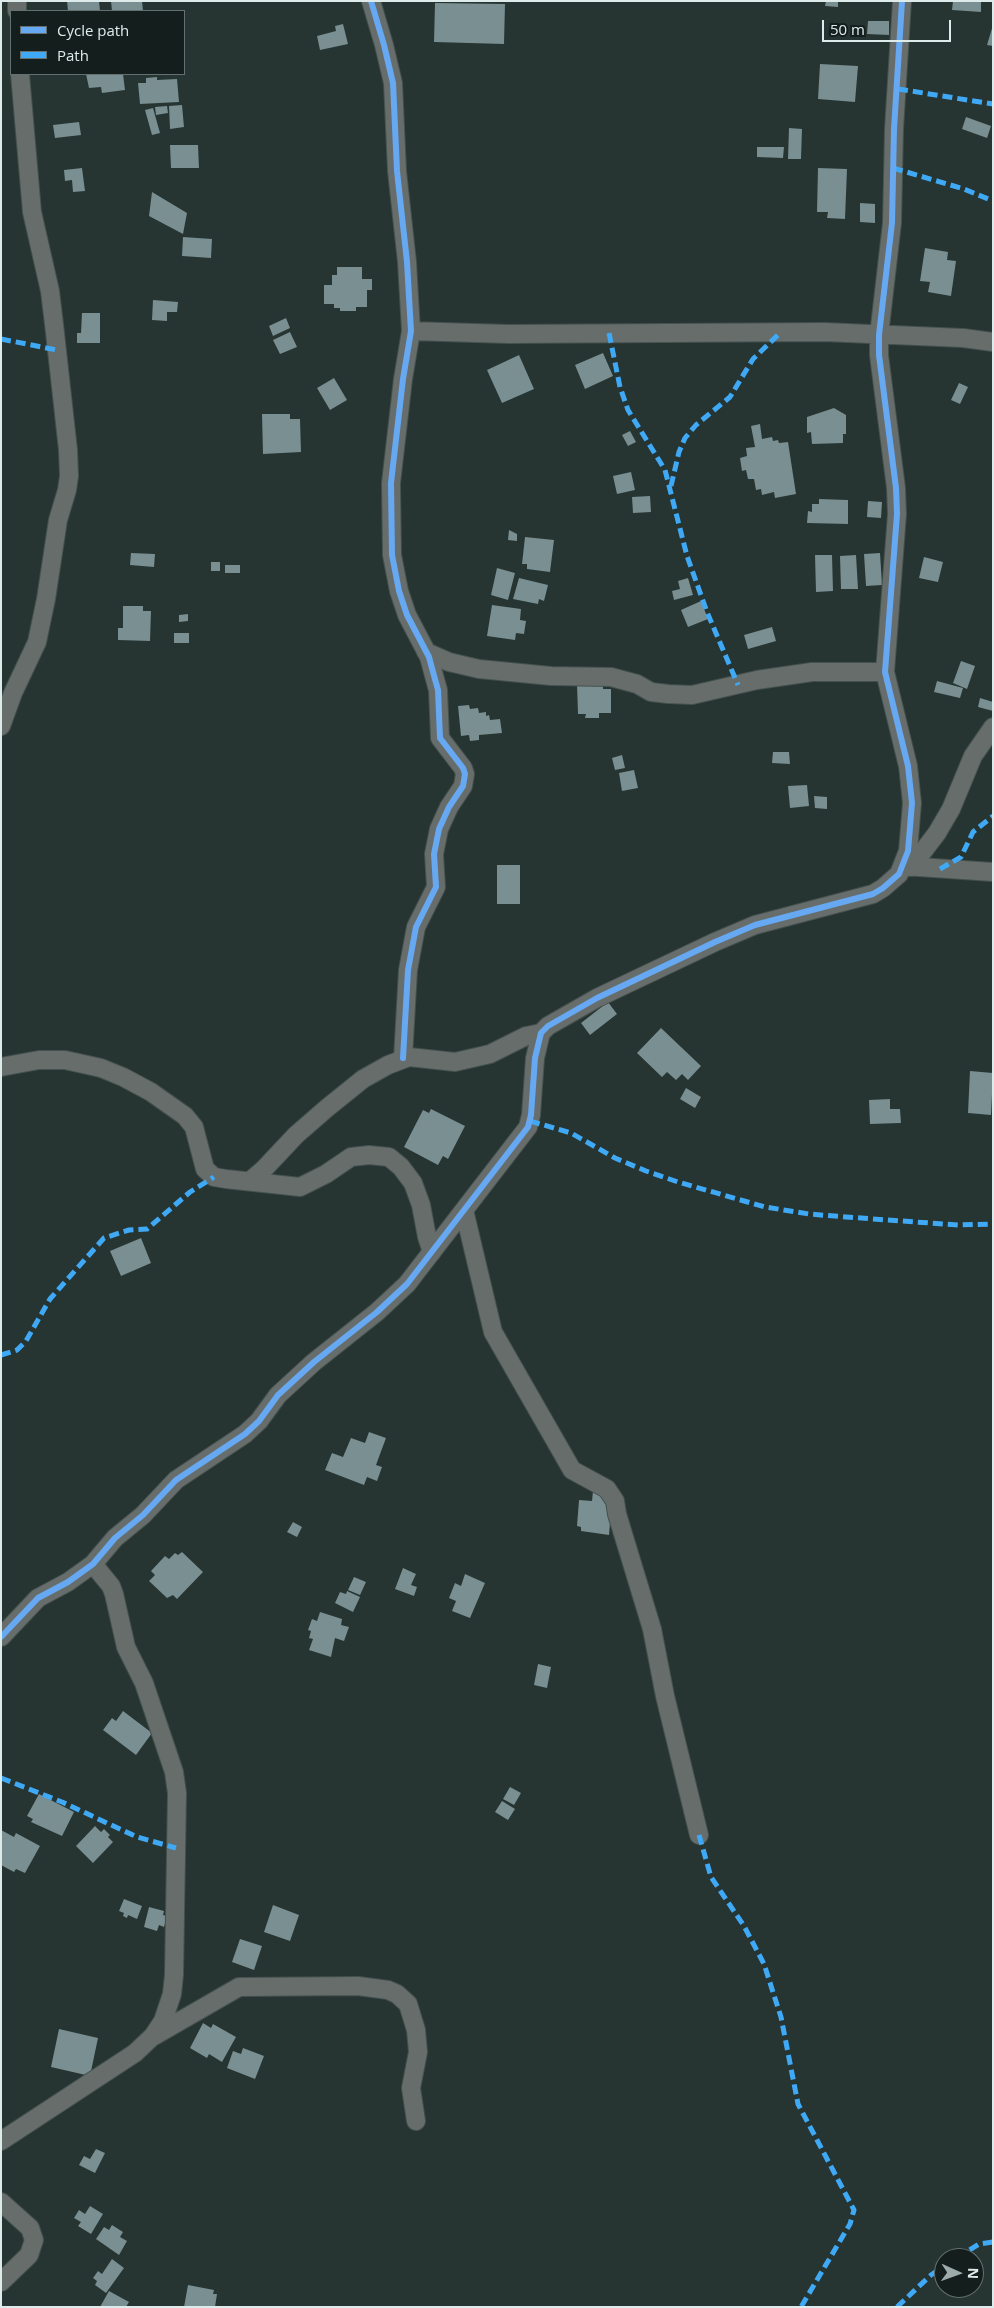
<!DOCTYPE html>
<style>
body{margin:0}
#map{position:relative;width:994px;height:2308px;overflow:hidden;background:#263432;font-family:"Open Sans",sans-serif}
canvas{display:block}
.frame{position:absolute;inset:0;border:2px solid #ddecea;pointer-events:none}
.legend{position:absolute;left:10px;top:10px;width:175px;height:65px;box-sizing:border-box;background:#131e1d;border:1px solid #64706f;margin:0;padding:6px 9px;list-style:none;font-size:15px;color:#ddecea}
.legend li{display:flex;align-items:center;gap:10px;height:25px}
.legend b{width:25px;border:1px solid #64706f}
.north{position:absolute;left:934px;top:2248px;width:50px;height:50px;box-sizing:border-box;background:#131e1d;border:1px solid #64706f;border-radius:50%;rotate:92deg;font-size:14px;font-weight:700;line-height:20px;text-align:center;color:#ddecea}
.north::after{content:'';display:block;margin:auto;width:18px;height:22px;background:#9dacaa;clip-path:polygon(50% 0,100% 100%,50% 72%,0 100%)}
.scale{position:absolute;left:822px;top:20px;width:129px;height:22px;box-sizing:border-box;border:2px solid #ddecea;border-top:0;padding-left:6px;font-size:15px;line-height:18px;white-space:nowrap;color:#ddecea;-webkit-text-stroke:4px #131e1d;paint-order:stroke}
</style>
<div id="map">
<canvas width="994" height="2308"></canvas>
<div class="frame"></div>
<ul class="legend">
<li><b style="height:6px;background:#66a8f1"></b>Cycle path</li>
<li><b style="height:6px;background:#3fa9f5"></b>Path</li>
</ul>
<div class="north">N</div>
<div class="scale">50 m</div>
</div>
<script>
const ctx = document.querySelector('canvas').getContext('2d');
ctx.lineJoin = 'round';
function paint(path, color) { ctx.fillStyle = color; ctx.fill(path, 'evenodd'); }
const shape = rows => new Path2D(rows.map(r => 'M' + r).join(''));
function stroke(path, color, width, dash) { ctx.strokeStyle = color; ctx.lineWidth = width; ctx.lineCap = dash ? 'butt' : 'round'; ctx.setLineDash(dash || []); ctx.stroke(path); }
paint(shape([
 [67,1,99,1,100,11,68,11],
 [111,1,142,1,143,11,112,11],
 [826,1,838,1,838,7,825,6],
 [953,1,981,1,981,12,952,10],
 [435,3,505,4,504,44,434,42],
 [868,21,889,21,889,35,867,34],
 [343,24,348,44,320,50,317,36,336,31,335,26],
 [993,25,993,46,987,45],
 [820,64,858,66,855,102,818,99],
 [86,74,123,74,125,90,102,93,101,87,89,88],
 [157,77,157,80,177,79,179,102,140,104,138,83,146,83,146,78],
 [182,105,184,127,170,129,169,106],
 [167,106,168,113,156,115,155,107],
 [153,108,160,133,152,135,145,110],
 [966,117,991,126,987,138,962,129],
 [79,122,81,135,55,138,53,125],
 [789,128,802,129,801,159,788,159],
 [170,145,198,145,199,168,171,168],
 [757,147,784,147,783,158,757,157],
 [82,168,85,191,73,192,72,180,65,181,64,170],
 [818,168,847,169,845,219,827,218,828,212,817,212],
 [152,192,187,213,183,234,149,216],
 [860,203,875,204,875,223,860,222],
 [183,237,212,239,211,258,182,256],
 [925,248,948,252,947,260,956,261,951,296,928,292,930,282,920,281],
 [337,267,362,267,362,279,372,279,372,290,367,290,367,307,356,307,356,311,340,311,340,308,334,308,334,304,324,304,324,285,332,285,332,275,337,275],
 [153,300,178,302,177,312,167,312,167,321,152,320],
 [82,313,100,313,100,343,77,343,77,333,81,333],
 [286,318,290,328,273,336,269,326],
 [290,332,297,347,280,354,273,340],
 [603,353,613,376,585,389,575,365],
 [519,355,534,389,502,403,487,370],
 [334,378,347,400,330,410,317,388],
 [959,383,968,387,960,404,951,400],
 [834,408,846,415,846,434,843,434,843,443,812,444,811,432,807,433,807,417],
 [262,414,290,414,290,419,300,419,301,452,263,454],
 [760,424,762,439,772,437,773,441,778,440,779,443,788,442,796,494,775,498,774,492,762,495,761,489,756,490,754,479,748,479,746,470,742,471,740,458,747,456,746,448,755,447,751,426],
 [630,431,636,442,628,446,622,435],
 [631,472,635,490,617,494,613,476],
 [650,496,651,512,633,513,632,497],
 [819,499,848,500,848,524,807,523,808,511,812,512,812,504,819,504],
 [868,501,882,502,881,518,867,517],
 [509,530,517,534,517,541,508,540],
 [525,537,554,540,550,572,527,569,527,564,522,564],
 [131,553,155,554,154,567,130,565],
 [880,553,882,585,866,586,864,554],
 [815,555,832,555,833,591,816,592],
 [856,555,858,589,841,589,840,556],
 [924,557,943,562,938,582,919,578],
 [211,562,220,562,220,571,211,571],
 [225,565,240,565,240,573,225,573],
 [497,568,515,573,508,600,491,595],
 [519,578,548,585,544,601,539,599,538,604,513,599],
 [688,578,693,595,674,600,672,591,680,589,678,581],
 [701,601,708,619,688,627,681,610],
 [492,605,521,609,520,620,526,621,524,634,516,633,515,640,487,636],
 [123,606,143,606,143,611,151,611,150,641,118,640,118,628,123,628],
 [188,614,188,621,179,622,179,615],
 [772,627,776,641,748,649,744,635],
 [174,633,189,633,189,643,174,643],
 [961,661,975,666,967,689,953,683],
 [937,681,963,688,960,698,934,692],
 [577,684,603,684,603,689,611,689,611,713,599,713,599,718,585,718,586,714,578,714],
 [980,698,993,702,993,711,978,707],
 [469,705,470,709,478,708,479,713,486,712,486,716,489,715,490,720,500,719,502,733,479,735,479,740,470,741,469,735,461,736,458,706],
 [773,752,789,752,790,764,772,763],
 [622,755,625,768,615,770,612,758],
 [634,770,638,788,622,791,619,773],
 [807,785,809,806,790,808,788,786],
 [814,796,827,797,827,809,815,808],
 [497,865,520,865,520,904,497,904],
 [608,1002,617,1014,590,1035,581,1023],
 [661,1028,701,1066,688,1080,682,1074,676,1080,667,1072,662,1077,637,1053],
 [970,1071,993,1073,991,1115,968,1113],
 [686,1088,701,1097,695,1108,680,1099],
 [890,1099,890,1109,900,1109,901,1123,870,1124,869,1100],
 [431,1109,465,1126,448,1159,443,1156,438,1165,404,1147,423,1110,429,1113],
 [141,1238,151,1263,121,1276,110,1251],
 [369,1432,386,1438,376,1465,382,1467,377,1481,367,1477,364,1485,325,1470,332,1453,343,1457,351,1438,365,1443],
 [593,1491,601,1491,601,1498,612,1499,609,1535,581,1531,581,1527,577,1526,579,1500,592,1501],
 [293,1522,302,1527,297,1537,287,1532],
 [182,1552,203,1572,177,1599,173,1595,167,1598,149,1581,155,1575,151,1571,165,1556,169,1559,175,1553,178,1555],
 [403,1568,416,1574,411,1585,417,1587,414,1596,395,1589],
 [465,1574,485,1583,470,1618,452,1611,456,1601,449,1598,455,1583,461,1586],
 [354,1577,366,1582,360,1595,348,1590],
 [347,1591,360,1597,353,1612,335,1603,340,1592,346,1594],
 [320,1612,342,1619,341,1625,349,1627,344,1641,335,1638,331,1657,309,1650,313,1639,309,1638,311,1631,308,1630,312,1619,317,1621],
 [538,1664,551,1667,547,1688,534,1685],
 [123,1711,152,1733,136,1755,103,1730,112,1718,116,1721],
 [510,1787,521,1793,514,1805,503,1799],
 [39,1794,74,1812,62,1836,31,1822,33,1819,27,1816],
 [502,1801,515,1809,508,1820,495,1812],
 [95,1826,101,1832,104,1829,110,1835,108,1837,113,1842,93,1863,76,1846],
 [1,1830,14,1837,16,1833,40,1846,25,1873,16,1869,14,1872,1,1865],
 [124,1899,142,1906,137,1919,128,1915,127,1918,123,1916,124,1913,119,1911],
 [273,1905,299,1915,290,1941,264,1932],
 [149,1907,164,1911,163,1915,167,1916,164,1927,159,1925,157,1931,144,1927],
 [240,1939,262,1946,254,1970,232,1962],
 [203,2023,211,2028,213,2024,236,2037,222,2062,209,2054,207,2058,190,2048],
 [59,2029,98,2038,90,2076,51,2067],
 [243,2048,264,2056,255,2079,227,2068,233,2051,241,2054],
 [96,2149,105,2153,95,2173,79,2165,84,2156,90,2159],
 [90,2206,103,2214,91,2234,78,2226,81,2222,74,2218,79,2210,85,2214],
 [112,2225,123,2232,120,2237,127,2241,119,2255,96,2239,104,2227,109,2230],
 [112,2259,124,2268,106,2293,95,2285,97,2281,93,2278,98,2271,102,2274],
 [188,2285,214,2290,213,2294,217,2294,215,2307,184,2307],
 [109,2291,129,2302,126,2307,100,2307]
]), '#798f91');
const minor = shape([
 [371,1,384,45,393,83,397,171,407,262,411,331,403,379,391,483,392,555,399,591,407,615,429,657,433,672,438,690,440,738,463,768,465,774,463,786,449,807,439,829,434,854,436,887,416,927,408,970,403,1058],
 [17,11,17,1],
 [411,331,508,334,824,332,963,338,993,342],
 [426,652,449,662,479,669,551,676,611,677,637,684,651,692,668,694,692,695,757,680,812,672,885,672],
 [1,726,13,693,37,642,46,599,58,520,67,490,69,476,68,450,54,324,50,291,32,212,20,74],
 [904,866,993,872],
 [911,867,937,833,951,809,973,756,993,727],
 [1,1067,39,1060,65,1060,101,1068,123,1077,151,1092,185,1116,194,1127,205,1169,214,1177,226,1179,300,1187,326,1174,351,1157,369,1155,389,1157,401,1167,413,1183,421,1205,427,1237,432,1252],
 [250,1181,264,1169,296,1135,327,1108,363,1079,388,1065,409,1057,455,1062,490,1054,526,1036,541,1033],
 [464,1210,493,1332,572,1470,607,1489,615,1501,617,1514,652,1629,665,1696,699,1835],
 [1,1637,38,1598,68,1582,93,1564,115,1538,143,1515,176,1480,245,1434,259,1421,278,1395,314,1362,377,1312,407,1284,528,1127,531,1115,535,1058,541,1033,548,1026,597,998,715,942,755,925,873,894,883,888,899,874,908,851,912,803,908,766,885,672,897,514,896,488,879,355,879,335,892,223,894,129,902,1],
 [154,2036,239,1987,358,1986,388,1990,397,1994,408,2004,416,2030,418,2052,411,2088,416,2121],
 [1,2141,135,2053,153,2036,163,2021,172,1994,174,1975,177,1793,174,1772,144,1683,126,1647,114,1594,111,1586,93,1564],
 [1,2202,30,2228,34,2240,29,2255,1,2282]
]);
stroke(minor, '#44514f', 20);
stroke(minor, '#676d6b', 18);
stroke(shape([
 [898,89,993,104],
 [893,168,964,189,993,201],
 [609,333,620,387,628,410,665,470,687,556,707,612,738,685],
 [1,339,57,350],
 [671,486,679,452,685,438,696,425,730,397,753,359,781,332],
 [940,869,961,857,973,832,993,816],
 [530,1121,571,1133,615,1158,646,1171,678,1182,765,1207,809,1214,846,1217,958,1225,993,1224],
 [1,1355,17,1350,26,1341,50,1299,104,1238,129,1230,147,1229,190,1192,214,1177],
 [1,1778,62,1802,137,1837,176,1848],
 [699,1835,711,1877,744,1926,764,1964,781,2017,798,2104,854,2210,850,2224,801,2307],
 [957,2258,979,2244,993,2242],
 [897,2307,931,2275,944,2266]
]), '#3fa9f5', 5, [10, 5]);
stroke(shape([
 [371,1,384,45,393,83,397,171,407,262,411,331,403,379,391,483,392,555,399,591,407,615,429,657,433,672,438,690,440,738,463,768,465,774,463,786,449,807,439,829,434,854,436,887,416,927,408,970,403,1058],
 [1,1637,38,1598,68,1582,93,1564,115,1538,143,1515,176,1480,245,1434,259,1421,278,1395,314,1362,377,1312,407,1284,528,1127,531,1115,535,1058,541,1033,548,1026,597,998,715,942,755,925,873,894,883,888,899,874,908,851,912,803,908,766,885,672,897,514,896,488,879,355,879,335,892,223,894,129,902,1]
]), '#66a8f1', 6);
</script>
